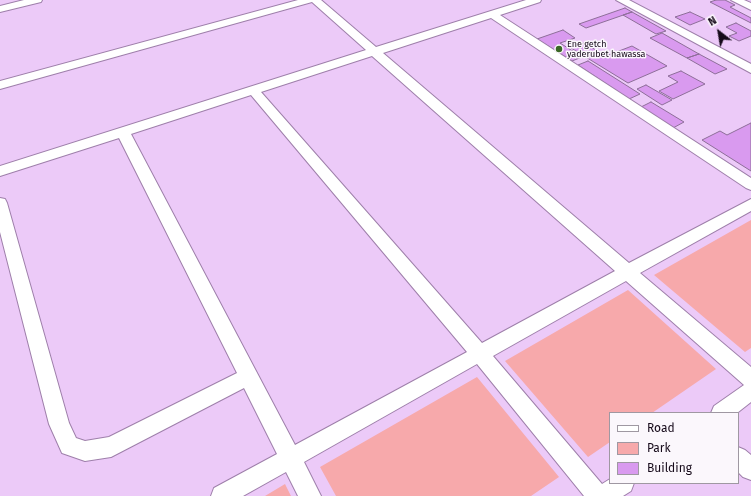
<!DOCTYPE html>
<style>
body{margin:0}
#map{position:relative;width:751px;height:496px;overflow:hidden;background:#eccaf8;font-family:"Fira Sans",sans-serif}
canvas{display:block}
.legend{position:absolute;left:609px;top:412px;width:130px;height:72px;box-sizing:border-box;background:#fbf7fc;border:1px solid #9f98a2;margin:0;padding:5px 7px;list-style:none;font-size:12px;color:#160a1a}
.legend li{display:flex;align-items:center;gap:8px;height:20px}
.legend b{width:20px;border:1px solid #9f98a2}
.north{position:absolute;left:699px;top:12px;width:40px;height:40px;-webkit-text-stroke:3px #fbf7fc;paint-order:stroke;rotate:329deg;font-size:11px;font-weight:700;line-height:16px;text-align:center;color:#160a1a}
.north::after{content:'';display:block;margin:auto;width:14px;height:18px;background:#160a1a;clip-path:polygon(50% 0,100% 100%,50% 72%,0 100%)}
</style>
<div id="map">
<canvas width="751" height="496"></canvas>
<ul class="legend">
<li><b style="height:5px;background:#fff"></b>Road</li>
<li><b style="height:11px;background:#f7a9ab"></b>Park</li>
<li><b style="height:11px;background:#d99aef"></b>Building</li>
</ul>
<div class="north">N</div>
</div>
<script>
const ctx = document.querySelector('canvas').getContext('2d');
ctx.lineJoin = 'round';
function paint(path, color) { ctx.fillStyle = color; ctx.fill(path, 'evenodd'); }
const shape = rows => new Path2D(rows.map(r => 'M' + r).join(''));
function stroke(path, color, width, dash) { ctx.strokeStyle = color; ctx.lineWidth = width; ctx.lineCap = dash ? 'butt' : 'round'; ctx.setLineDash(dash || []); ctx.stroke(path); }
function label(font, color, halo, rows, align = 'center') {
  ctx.font = font + ' "Fira Sans",sans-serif'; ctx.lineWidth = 3; ctx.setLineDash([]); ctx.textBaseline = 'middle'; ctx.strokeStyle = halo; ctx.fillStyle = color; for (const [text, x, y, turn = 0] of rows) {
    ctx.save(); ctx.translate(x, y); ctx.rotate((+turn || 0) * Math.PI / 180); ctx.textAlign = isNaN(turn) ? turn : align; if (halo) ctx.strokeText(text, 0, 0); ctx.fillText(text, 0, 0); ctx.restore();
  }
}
paint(shape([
 [751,220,751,348,745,352,654,275],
 [628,290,716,369,652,413,610,413,610,442,588,457,505,361],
 [477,377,559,477,531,496,336,496,320,467],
 [285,484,291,496,265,496]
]), '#f7a9ab');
const building = shape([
 [716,0,725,0,735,5,730,7,751,18,751,23,710,2,716,0],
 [625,8,632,12,586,28,579,24,625,8],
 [632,12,666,31,656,34,623,15,632,12],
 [690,12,705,19,690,25,675,17,690,12],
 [736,23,751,31,751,36,739,41,729,36,737,33,726,27,736,23],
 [563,30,575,38,560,43,582,57,572,61,537,39,563,30],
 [662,33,699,54,687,58,650,38,662,33],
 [584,43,606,56,632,46,667,66,628,83,571,48,584,43],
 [699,54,727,69,715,74,687,58,699,54],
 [588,61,640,94,629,99,578,65,588,61],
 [681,71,705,84,673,99,659,91,678,82,668,76,681,71],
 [646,85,672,100,662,105,637,89,646,85],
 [651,102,684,122,673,128,641,107,651,102],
 [751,123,751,171,702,140,720,131,727,135,751,123]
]);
paint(building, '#d99aef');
stroke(building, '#8d6e98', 1);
const minor = shape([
 [24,0,42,0,41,2,0,12,0,6,24,0],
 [298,0,321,0,376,47,526,0,541,0,540,2,500,15,751,178,751,190,746,188,491,18,383,53,629,263,751,199,751,211,640,273,751,367,751,402,737,413,711,413,714,406,744,385,626,281,493,356,602,484,610,479,610,483,634,483,631,491,623,496,584,496,477,364,304,462,321,496,298,496,286,472,243,496,211,496,214,488,277,454,244,388,111,457,85,461,62,453,49,424,0,232,0,198,5,199,7,203,69,423,76,438,85,441,109,437,237,373,119,138,0,176,0,166,366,50,312,2,0,89,0,81,298,0],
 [372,56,615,271,482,343,261,92,372,56],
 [251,95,467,352,295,445,131,134,251,95],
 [616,0,629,0,751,64,751,73,616,0],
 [731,0,744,0,751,3,751,10,731,0],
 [738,447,745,450,751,455,751,480,743,477,738,472,738,447]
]);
stroke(minor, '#9e7faa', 2);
paint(minor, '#fff');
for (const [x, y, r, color] of [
 [559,49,4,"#3a6725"]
]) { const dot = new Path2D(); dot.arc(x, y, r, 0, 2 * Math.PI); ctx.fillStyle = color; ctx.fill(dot); stroke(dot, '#fbf7fc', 1.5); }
label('9px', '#160a1a', '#fbf7fc', [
 ["Ene getch",567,44],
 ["yaderubet hawassa",567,54]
], 'left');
</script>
